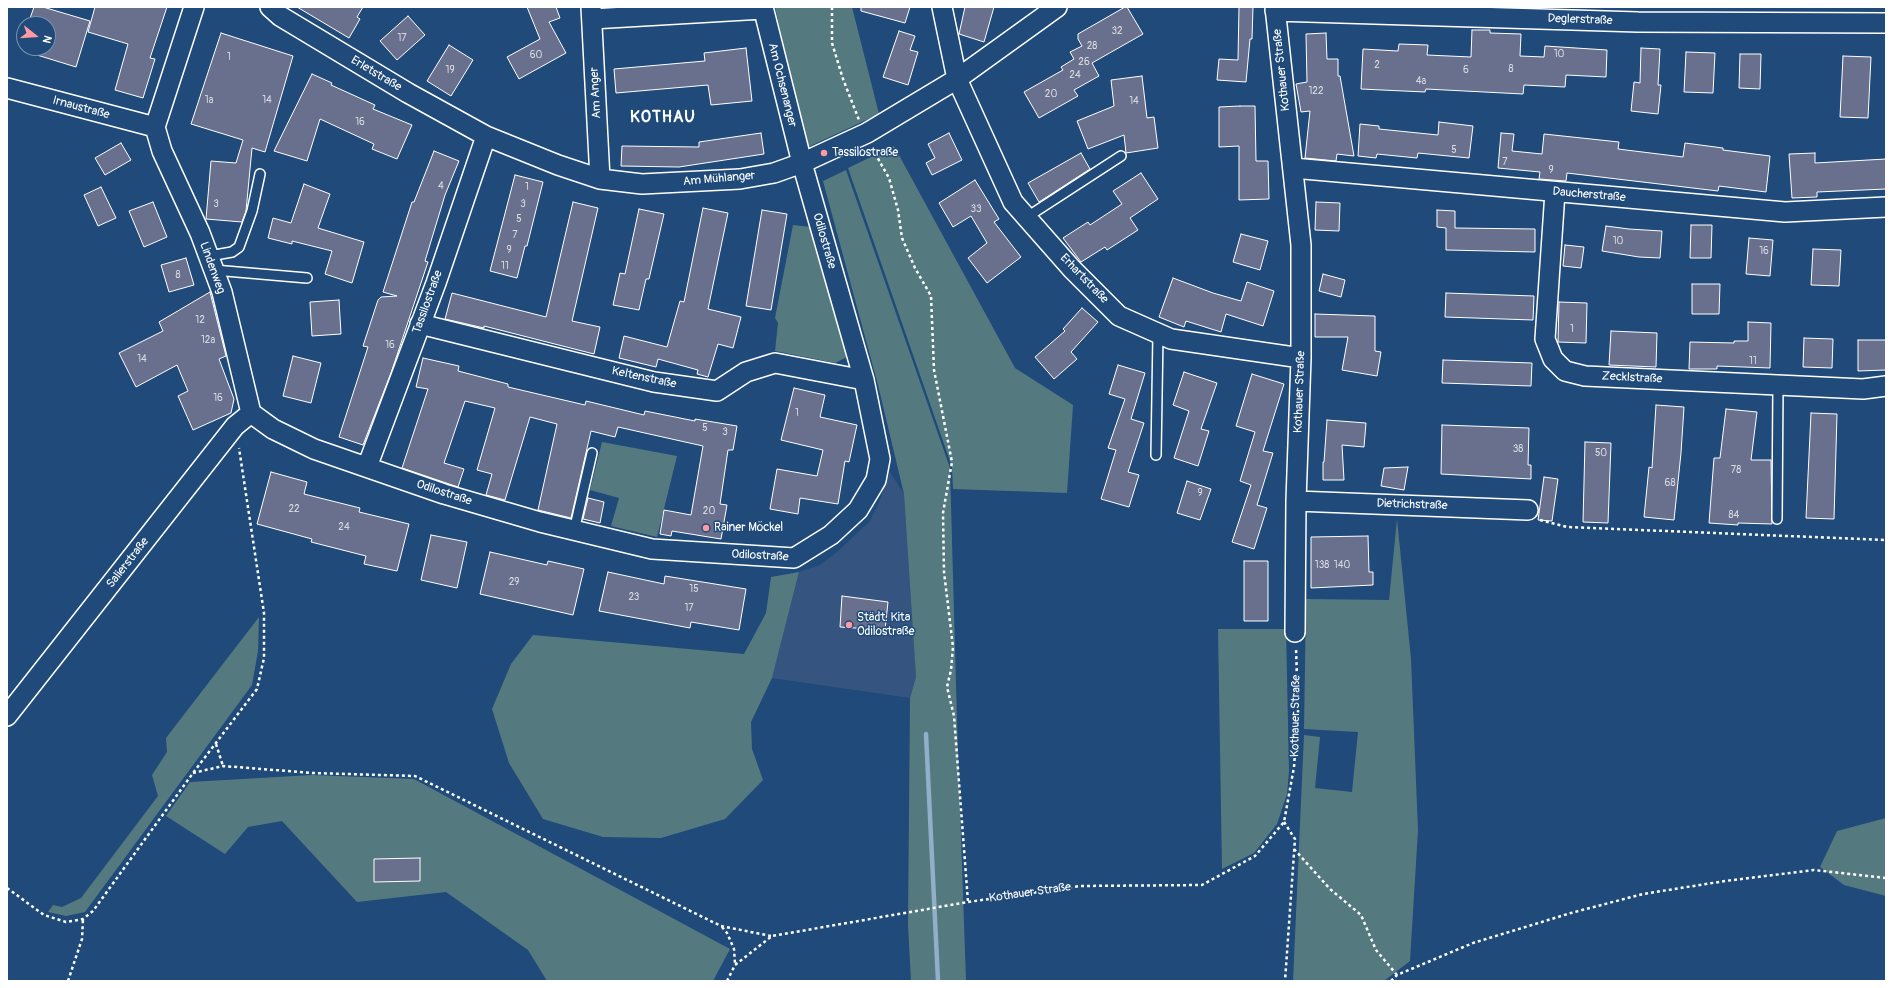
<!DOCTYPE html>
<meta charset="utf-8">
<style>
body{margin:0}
#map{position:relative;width:1893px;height:988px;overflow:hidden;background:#1f4a7a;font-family:Pangolin,sans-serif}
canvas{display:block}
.frame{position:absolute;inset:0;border:8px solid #fff;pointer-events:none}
.north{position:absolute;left:16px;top:16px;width:40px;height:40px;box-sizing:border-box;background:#1f4a7a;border:1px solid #7992af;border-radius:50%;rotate:107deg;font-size:11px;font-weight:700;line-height:16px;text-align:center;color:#fff}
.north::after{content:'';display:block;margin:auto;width:14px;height:18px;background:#ff9aa2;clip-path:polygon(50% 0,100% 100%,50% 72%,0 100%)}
</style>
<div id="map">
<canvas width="1893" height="988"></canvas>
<div class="frame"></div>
<div class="north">N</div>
</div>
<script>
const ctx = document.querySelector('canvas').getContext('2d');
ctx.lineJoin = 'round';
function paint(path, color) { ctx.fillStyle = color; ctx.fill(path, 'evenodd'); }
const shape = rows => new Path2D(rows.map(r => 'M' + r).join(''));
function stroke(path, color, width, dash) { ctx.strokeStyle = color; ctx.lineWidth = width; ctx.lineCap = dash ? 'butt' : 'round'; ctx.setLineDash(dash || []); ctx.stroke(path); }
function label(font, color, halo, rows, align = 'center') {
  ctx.font = font + ' Pangolin,sans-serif'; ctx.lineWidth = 3; ctx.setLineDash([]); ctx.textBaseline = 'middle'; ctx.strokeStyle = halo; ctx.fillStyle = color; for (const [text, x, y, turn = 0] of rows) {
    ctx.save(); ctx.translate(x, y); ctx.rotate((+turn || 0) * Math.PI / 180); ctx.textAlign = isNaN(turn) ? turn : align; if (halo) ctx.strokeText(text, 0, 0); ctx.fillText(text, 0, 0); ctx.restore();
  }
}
paint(shape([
 [890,472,904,494,916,677,910,698,772,678,799,572,820,565,837,552,870,521,878,505]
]), '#355580');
paint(shape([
 [775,7,852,7,879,114,806,148],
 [894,146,1015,368,1073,405,1067,493,953,489,952,467,848,168],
 [846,170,950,468,957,721,966,981,911,981,908,925,910,698,916,677,904,494,878,385,823,181],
 [793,225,811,227,849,356,835,363,775,351,778,323,775,318],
 [602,442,677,456,657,537,611,526,619,498,590,490],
 [1397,519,1411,659,1418,830,1410,961,1384,981,1293,981,1304,735,1320,737,1315,788,1352,792,1358,732,1304,729,1306,599,1389,600],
 [799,572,772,678,751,722,752,749,763,780,725,819,661,838,603,837,543,819,509,763,492,709,511,664,533,635,744,654,766,613,771,577],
 [259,617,258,651,252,685,85,912,66,916,48,912,53,905,62,907,81,898,158,796,152,775,167,752,166,738],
 [1218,629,1286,629,1289,771,1287,794,1277,824,1254,853,1222,869],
 [312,775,414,779,730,949,713,981,547,981,528,950,446,892,357,902,282,821,248,827,225,854,166,816,190,782],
 [1886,818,1886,896,1844,885,1820,867,1837,831]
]), '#547a80');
stroke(shape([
 [926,734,938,981]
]), '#91afc8', 4.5);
const building = shape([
 [34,7,43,7,90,21,76,67,24,51,25,48,48,48,48,24,28,24,34,7],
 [95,7,167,7,150,58,155,59,143,98,115,90,128,44,88,32,95,7],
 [297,7,363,7,357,17,360,19,349,38,297,7],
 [527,7,556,7,560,18,549,22,566,53,519,79,507,57,540,39,527,7],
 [861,7,910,7,905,23,861,11,861,7],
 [965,7,994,7,984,42,959,34,965,7],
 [1125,7,1127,7,1143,34,1092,63,1099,76,1074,90,1078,96,1039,118,1024,92,1063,70,1061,67,1074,59,1070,52,1082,46,1078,39,1078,34,1125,7],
 [1239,7,1253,7,1252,39,1250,39,1246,82,1217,80,1219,59,1238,60,1239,7],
 [408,16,425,35,397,60,380,41,408,16],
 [1472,30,1490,30,1490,33,1521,34,1520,56,1544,57,1545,46,1607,50,1606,77,1566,75,1565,87,1524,85,1523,94,1426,89,1425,92,1361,89,1363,49,1398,51,1399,44,1428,45,1427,55,1471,57,1472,30],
 [899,31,915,36,910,50,918,52,908,85,883,77,899,31],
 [221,33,293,56,265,152,252,148,246,211,242,222,206,219,211,161,236,163,243,140,191,124,221,33],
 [1326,33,1327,59,1338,59,1338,76,1340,76,1354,156,1337,154,1336,161,1305,158,1310,111,1301,112,1296,84,1307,82,1306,34,1326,33],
 [449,45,473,60,451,96,427,81,449,45],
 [746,48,752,101,711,105,708,85,616,93,614,69,705,61,704,53,746,48],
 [1641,48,1660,49,1658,85,1661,85,1658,114,1631,111,1634,82,1640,83,1641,48],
 [1686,52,1715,53,1713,93,1684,92,1686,52],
 [1740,54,1761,54,1760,89,1739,88,1740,54],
 [1843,56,1871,57,1868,118,1840,117,1843,56],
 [312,74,332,83,331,85,375,105,373,109,412,125,397,159,372,149,374,144,320,119,307,161,274,151,312,74],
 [1142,76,1147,118,1154,117,1158,148,1126,153,1124,135,1088,149,1077,121,1114,106,1111,80,1142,76],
 [1240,106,1255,106,1256,161,1268,161,1269,199,1239,200,1239,146,1219,147,1219,107,1240,106],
 [1439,122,1473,126,1469,158,1418,153,1417,158,1377,154,1376,158,1358,156,1360,124,1379,126,1379,129,1438,135,1439,122],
 [761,133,764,154,679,167,621,166,622,146,699,147,699,142,761,133],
 [949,133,962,160,932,175,926,163,935,158,928,144,949,133],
 [1501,133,1514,134,1512,151,1542,154,1544,134,1619,142,1618,149,1683,157,1685,143,1723,148,1723,150,1770,156,1766,192,1719,186,1718,191,1567,173,1566,181,1539,179,1540,172,1498,168,1501,133],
 [121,143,131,160,105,175,95,158,121,143],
 [434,151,459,161,445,195,425,261,428,262,391,373,363,445,339,437,368,347,363,346,378,300,381,297,397,296,383,292,412,202,414,202,434,151],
 [1081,153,1090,169,1039,202,1028,183,1081,153],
 [1815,153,1815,163,1886,159,1886,189,1817,192,1817,197,1792,198,1789,154,1815,153],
 [1141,173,1158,199,1130,218,1138,230,1107,250,1105,247,1081,262,1063,238,1088,222,1090,225,1122,204,1113,191,1141,173],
 [515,175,543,182,527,246,525,246,517,278,490,271,515,175],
 [975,180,999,219,994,222,1021,257,987,283,968,258,987,243,971,216,953,227,939,203,975,180],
 [304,184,330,194,318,228,364,242,352,283,325,274,332,251,292,241,292,244,268,238,273,218,291,223,304,184],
 [101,187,116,218,98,226,84,195,101,187],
 [153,202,167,237,144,247,129,211,153,202],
 [573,202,598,208,572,321,600,327,594,354,484,326,484,328,445,319,452,293,546,317,573,202],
 [1316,202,1340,203,1339,231,1315,230,1316,202],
 [703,208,728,213,708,309,741,317,733,348,718,344,708,377,697,374,698,370,658,359,656,367,619,358,624,336,667,347,680,301,684,302,703,208],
 [639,209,664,214,649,279,646,279,639,310,613,305,620,273,625,274,639,209],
 [762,210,787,214,771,310,746,306,762,210],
 [1437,210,1455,211,1455,228,1535,229,1535,252,1446,250,1446,228,1437,227,1437,210],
 [1691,225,1712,225,1711,258,1690,258,1691,225],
 [1606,226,1629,229,1662,231,1660,258,1639,257,1602,251,1606,226],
 [1241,234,1268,241,1260,270,1233,262,1241,234],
 [1749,238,1773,240,1770,276,1746,274,1749,238],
 [1565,245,1584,247,1581,268,1563,266,1565,245],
 [1813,249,1841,250,1839,286,1811,285,1813,249],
 [186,258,194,285,169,292,161,265,186,258],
 [1323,274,1345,280,1341,297,1319,291,1323,274],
 [1173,278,1213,293,1241,301,1247,282,1274,291,1263,326,1226,314,1221,332,1186,321,1184,327,1159,317,1173,278],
 [1692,284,1720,284,1719,314,1692,314,1692,284],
 [210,292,226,356,219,359,234,399,231,413,193,430,178,396,188,391,177,365,136,387,119,353,163,331,159,322,210,292],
 [1446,293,1534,296,1533,320,1445,317,1446,293],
 [339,300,341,334,312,336,310,302,339,300],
 [1559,302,1587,303,1586,343,1558,342,1559,302],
 [1082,308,1098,322,1071,352,1077,359,1054,379,1035,357,1065,331,1063,329,1082,308],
 [1315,314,1375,316,1375,351,1381,352,1377,376,1342,370,1348,337,1315,337,1315,314],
 [1748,322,1771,323,1770,368,1717,366,1717,369,1689,369,1690,342,1734,343,1734,341,1748,341,1748,322],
 [1611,331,1657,333,1656,367,1609,365,1611,331],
 [1804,338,1833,339,1832,368,1803,367,1804,338],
 [1858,340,1886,340,1886,370,1858,371,1858,340],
 [293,356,321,363,311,403,283,396,293,356],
 [423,358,459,366,458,371,508,384,508,387,585,405,586,401,644,415,645,411,695,421,695,419,737,426,733,450,728,450,720,504,727,505,721,539,672,531,671,536,660,534,664,510,691,515,703,446,618,427,615,437,591,431,571,518,538,510,557,424,530,417,505,500,486,495,492,474,477,470,495,408,465,401,444,463,464,469,458,487,402,468,428,389,416,387,423,358],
 [1443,360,1532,363,1531,386,1442,383,1443,360],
 [1118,365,1145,373,1131,419,1144,423,1128,472,1139,475,1129,507,1101,499,1116,450,1108,448,1125,399,1109,394,1118,365],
 [1184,372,1217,383,1201,429,1209,431,1198,466,1174,458,1189,411,1173,405,1184,372],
 [1252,374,1284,384,1263,451,1273,453,1257,505,1267,508,1254,549,1232,542,1251,485,1240,481,1255,432,1236,426,1252,374],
 [794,388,825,395,820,417,857,425,849,462,845,461,838,504,800,498,798,514,770,509,777,469,817,476,823,450,781,440,794,388],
 [1656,405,1684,407,1681,453,1674,520,1644,517,1649,467,1652,468,1656,405],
 [1726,409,1757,412,1751,460,1771,460,1772,524,1738,523,1738,525,1709,523,1714,458,1720,458,1726,409],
 [1811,413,1837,414,1834,519,1806,518,1811,413],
 [1327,420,1366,423,1364,447,1342,445,1344,480,1323,480,1323,462,1324,462,1327,420],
 [1442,425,1529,428,1528,465,1531,465,1531,479,1441,474,1442,425],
 [1585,442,1611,443,1608,523,1583,522,1585,442],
 [1408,467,1404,490,1381,486,1384,468,1408,467],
 [271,472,307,482,304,494,360,508,359,512,409,524,397,571,364,564,366,556,311,542,312,539,257,524,271,472],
 [1544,477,1558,479,1552,521,1538,520,1544,477],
 [1187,481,1211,489,1200,520,1177,513,1187,481],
 [588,498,604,502,600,523,583,519,588,498],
 [431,535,467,542,457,588,421,580,431,535],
 [1368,536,1369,572,1373,572,1373,585,1311,588,1311,537,1368,536],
 [490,552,547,565,548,561,584,569,573,615,480,594,490,552],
 [1244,561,1268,561,1268,621,1244,621,1244,561],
 [608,572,664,584,665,576,746,589,739,630,691,622,690,628,599,611,608,572],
 [842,596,888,602,885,630,840,627,842,596],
 [420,858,420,881,374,882,374,859,420,858]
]);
paint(building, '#69708d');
stroke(building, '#fff', 1);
const lane = shape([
 [1027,217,1121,156],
 [209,256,232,252,239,247,252,211,260,174],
 [214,270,307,278],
 [1156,455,1158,334],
 [1777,519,1778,385],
 [574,531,592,453]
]);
const street = shape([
 [194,7,155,127,162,151,200,233,222,292,251,413,273,429,314,449,444,494,540,522,652,549,794,558,831,535,858,510,876,480,880,459,864,380,802,163,763,7],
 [270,7,280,16,408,93,486,136,558,165,600,179,642,184,740,179,774,173,802,163,867,133,957,79,1057,7],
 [591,7,600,179],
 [942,7,957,79,1013,202,1072,269,1119,316,1171,339,1301,358],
 [1275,7,1301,245,1301,358,1296,501,1295,632],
 [1275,11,1638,22,1886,23],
 [592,19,763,9],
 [7,88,155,127],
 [1293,168,1785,212,1886,207],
 [1555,192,1545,339,1553,359,1565,371,1585,376,1863,389,1886,386],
 [420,324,654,382,717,391,746,372,775,363,864,380],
 [367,467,436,283,486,136],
 [1296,501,1528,510],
 [7,716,235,426,251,413]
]);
stroke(lane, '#fff', 12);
stroke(street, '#fff', 22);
stroke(shape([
 [832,7,832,43,843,79,859,120],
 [872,148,889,178,898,210,902,238,915,268,931,296,934,370,952,462,943,513,944,572,953,647,951,670,947,687,954,716,968,902],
 [1540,520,1567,527,1886,540],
 [216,744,223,766],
 [193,773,223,766,313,773,415,776,721,926,771,936],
 [1284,822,1295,839,1285,981],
 [1294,849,1330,889,1361,915,1376,950,1397,975],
 [7,888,44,915,66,922,83,919,93,911,193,773,257,689,264,658,264,613,239,448],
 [722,927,727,933,734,949,735,964],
 [68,981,82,939,83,919],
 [727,981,735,965,772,936,968,902,1080,886,1202,885,1255,856,1284,822,1294,767,1298,711,1296,648],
 [1391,981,1397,975,1473,943,1571,913,1643,894,1725,881,1814,870,1886,878]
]), '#fff', 2.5, [3, 3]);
stroke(lane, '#1f4a7a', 9);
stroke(street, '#1f4a7a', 19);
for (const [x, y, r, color] of [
 [824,153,4,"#ff9aa2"],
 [706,528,4,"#ff9aa2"],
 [849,625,4,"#ff9aa2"]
]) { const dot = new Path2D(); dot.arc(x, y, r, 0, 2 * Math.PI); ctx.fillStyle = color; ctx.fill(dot); stroke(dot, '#1f4a7a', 1.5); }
label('10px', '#dadbe2', null, [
 ["32",1117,31],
 ["17",402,38],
 ["28",1092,46],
 ["10",1559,54],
 ["60",536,55],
 ["1",229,57],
 ["26",1084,62],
 ["2",1377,65],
 ["8",1511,69],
 ["19",450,70],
 ["6",1466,70],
 ["24",1075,75],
 ["4a",1421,81],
 ["122",1316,91],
 ["20",1051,94],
 ["1a",209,100],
 ["14",267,100],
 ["14",1134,101],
 ["16",360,122],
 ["5",1454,150],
 ["7",1505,162],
 ["9",1551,170],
 ["4",441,186],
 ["1",527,187],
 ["3",216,204],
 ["3",523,204],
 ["33",976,209],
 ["5",519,219],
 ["7",515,235],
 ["10",1618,241],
 ["9",509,250],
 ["16",1764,251],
 ["11",505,266],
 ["8",178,275],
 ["12",200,320],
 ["1",1572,329],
 ["12a",208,340],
 ["16",390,345],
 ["14",142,359],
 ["11",1753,361],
 ["16",218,398],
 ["1",797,413],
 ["5",705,428],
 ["3",725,432],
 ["38",1518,449],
 ["50",1601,453],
 ["78",1736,470],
 ["68",1670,483],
 ["9",1200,493],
 ["22",294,509],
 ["20",709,511],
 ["84",1734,515],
 ["24",344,527],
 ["138",1322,565],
 ["140",1342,565],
 ["29",514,582],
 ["15",694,589],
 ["23",634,597],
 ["17",689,608]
]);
label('12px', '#fff', '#1f4a7a', [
 ["Deglerstraße",1580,20,2],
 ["Kothauer Straße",1282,70,-96],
 ["Erletstraße",376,74,31],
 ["Am Ochsenanger",782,85,76],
 ["Am Anger",596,93,-93],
 ["Irnaustraße",81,108,15],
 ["Am Mühlanger",719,179,-5],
 ["Daucherstraße",1589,195,5],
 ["Odilostraße",824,241,74],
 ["Lindenweg",212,268,70],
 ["Erhartstraße",1084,279,46],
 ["Tassilostraße",428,302,-70],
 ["Keltenstraße",644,378,12],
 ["Zecklstraße",1632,378,3],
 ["Kothauer Straße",1300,392,-88],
 ["Odilostraße",444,493,18],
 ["Dietrichstraße",1412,505,2],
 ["Odilostraße",760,556,3],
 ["Salierstraße",128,563,-52],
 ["Kothauer Straße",1296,716,-89],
 ["Kothauer Straße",1030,893,-8]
]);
label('12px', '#fff', '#1f4a7a', [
 ["Tassilostraße",832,153],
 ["Rainer Möckel",714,528],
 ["Städt. Kita",857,618],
 ["Odilostraße",857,632]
], 'left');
ctx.letterSpacing = '1px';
label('bold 16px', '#fff', '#1f4a7a', [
 ["KOTHAU",663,118]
]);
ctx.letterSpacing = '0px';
</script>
